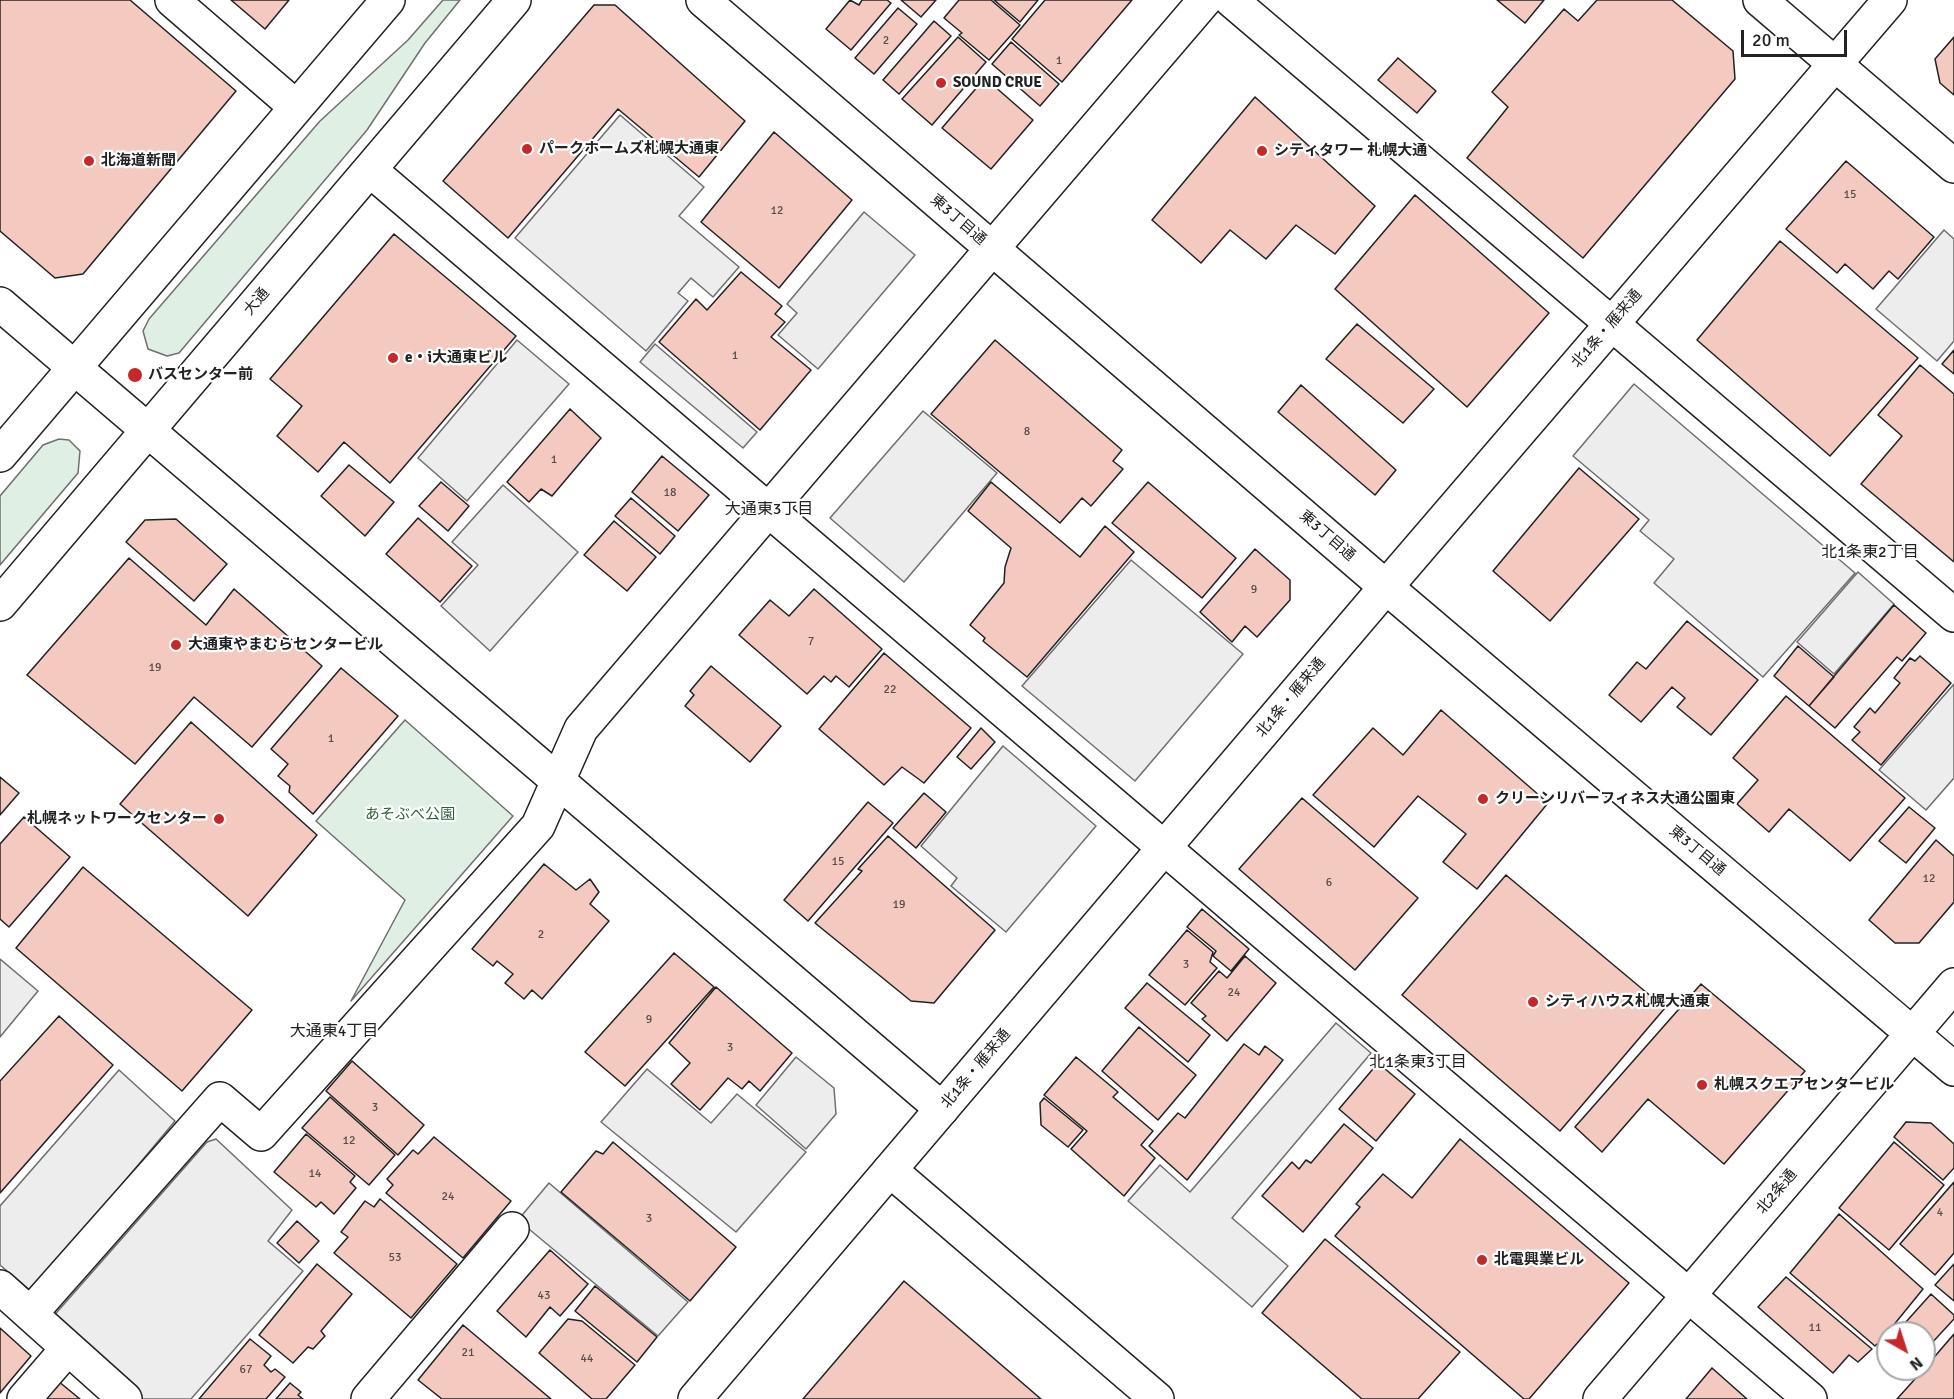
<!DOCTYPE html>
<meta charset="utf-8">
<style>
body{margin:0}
#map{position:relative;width:1954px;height:1399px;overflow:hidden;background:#fff;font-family:Signika,sans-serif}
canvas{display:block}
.north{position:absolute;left:1876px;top:1321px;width:60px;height:60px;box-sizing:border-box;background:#fff;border:2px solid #a7a7a7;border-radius:50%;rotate:141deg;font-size:16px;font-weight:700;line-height:24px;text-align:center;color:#222}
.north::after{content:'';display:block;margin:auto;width:21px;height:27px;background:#c62828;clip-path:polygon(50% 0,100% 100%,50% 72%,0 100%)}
.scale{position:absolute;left:1741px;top:30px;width:106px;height:27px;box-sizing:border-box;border:3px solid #222;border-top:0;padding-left:8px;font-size:18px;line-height:21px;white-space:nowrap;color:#222;-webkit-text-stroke:4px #fff;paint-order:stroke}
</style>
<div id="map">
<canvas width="1954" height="1399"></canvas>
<div class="north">N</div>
<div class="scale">20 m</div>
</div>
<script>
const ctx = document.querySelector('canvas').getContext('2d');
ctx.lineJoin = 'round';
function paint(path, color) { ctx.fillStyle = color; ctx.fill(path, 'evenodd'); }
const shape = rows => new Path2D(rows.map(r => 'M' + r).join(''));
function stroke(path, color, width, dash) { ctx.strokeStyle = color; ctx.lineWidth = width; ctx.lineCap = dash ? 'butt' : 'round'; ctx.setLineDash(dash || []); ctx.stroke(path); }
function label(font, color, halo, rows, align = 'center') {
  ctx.font = font + ' Signika,"Noto Sans JP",sans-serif'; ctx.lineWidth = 4.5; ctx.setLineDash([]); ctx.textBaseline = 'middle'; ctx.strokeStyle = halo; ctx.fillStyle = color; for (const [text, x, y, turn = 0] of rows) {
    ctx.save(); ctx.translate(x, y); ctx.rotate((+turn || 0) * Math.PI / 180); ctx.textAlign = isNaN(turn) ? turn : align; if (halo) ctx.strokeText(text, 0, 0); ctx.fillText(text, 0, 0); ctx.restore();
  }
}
const green = shape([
 [443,0,460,0,425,43,367,130,179,353,167,356,148,349,143,331,149,319,320,121,408,40,443,0],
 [59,439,69,440,80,451,78,473,0,565,0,496,43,445,59,439],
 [405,720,513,816,351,1001,405,900,316,821,405,720]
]);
paint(green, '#e0efe3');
stroke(green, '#6f6f6f', 1.5);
const parking = shape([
 [620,115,704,187,679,216,739,267,713,297,691,278,678,293,688,301,646,351,515,238,620,115],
 [864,212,915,255,818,369,778,335,797,313,787,304,864,212],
 [1944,230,1954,239,1954,341,1937,361,1876,309,1944,230],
 [517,340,569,384,467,501,418,458,517,340],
 [655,344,757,432,743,448,640,362,655,344],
 [1634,384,1855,573,1763,677,1654,583,1674,559,1640,531,1649,520,1573,456,1634,384],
 [923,411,997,473,904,582,830,518,923,411],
 [503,485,578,552,490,651,441,606,478,565,452,542,503,485],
 [1131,560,1243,654,1135,781,1022,686,1131,560],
 [1858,572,1894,604,1834,674,1797,642,1858,572],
 [1954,684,1954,778,1926,810,1879,770,1954,684],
 [1003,746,1096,826,1006,932,951,886,957,878,921,846,1003,746],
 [0,959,38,991,0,1037,0,959],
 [1336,1023,1371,1053,1232,1218,1288,1266,1252,1307,1128,1201,1160,1165,1190,1192,1336,1023],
 [796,1057,834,1088,836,1114,806,1149,756,1105,796,1057],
 [647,1069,711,1123,737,1094,806,1152,736,1232,601,1122,647,1069],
 [119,1070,175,1121,32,1292,0,1265,0,1206,119,1070],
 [216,1139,292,1210,268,1241,303,1271,191,1399,141,1399,50,1320,207,1142,216,1139],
 [549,1183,688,1302,658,1336,518,1220,549,1183]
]);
paint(parking, '#ededed');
stroke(parking, '#6f6f6f', 1.5);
const building = shape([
 [0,0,130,0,236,91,83,274,55,278,0,231,0,0],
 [231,0,289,0,265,29,231,0],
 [850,0,859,5,862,0,887,0,891,3,851,50,826,29,850,0],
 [901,0,936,0,921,17,901,0],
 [959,0,991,0,1020,25,989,60,959,35,962,33,944,18,959,0],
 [994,0,1038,0,1020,22,994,0],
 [1045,0,1132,0,1062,82,1012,39,1045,0],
 [1497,0,1544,0,1525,23,1497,0],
 [1597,0,1672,0,1733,51,1735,79,1583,258,1467,158,1508,107,1492,92,1564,9,1578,21,1597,0],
 [594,5,615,5,745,121,699,177,618,109,508,238,443,181,594,5],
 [898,8,917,24,874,74,855,58,898,8],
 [934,21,951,36,899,94,883,80,934,21],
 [958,37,986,62,932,125,902,99,958,37],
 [1954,37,1954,95,1940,83,1935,59,1954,37],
 [1011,42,1059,84,1040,106,992,64,1011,42],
 [1398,58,1436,91,1417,113,1378,80,1398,58],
 [985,78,1033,120,991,169,942,128,985,78],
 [1255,97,1375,206,1335,254,1296,225,1266,259,1230,230,1201,263,1152,220,1255,97],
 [774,132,852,200,779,288,701,222,774,132],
 [1846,161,1934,237,1898,279,1889,271,1873,289,1845,264,1837,273,1786,229,1846,161],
 [1415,195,1549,313,1467,407,1335,289,1415,195],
 [394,234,516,336,390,483,344,442,318,472,277,436,302,406,270,379,394,234],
 [1780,241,1918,358,1830,456,1697,340,1780,241],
 [741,272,782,306,775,314,785,322,771,337,811,370,760,430,659,342,696,299,707,310,741,272],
 [1357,324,1434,389,1403,423,1326,359,1357,324],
 [995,340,1122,450,1113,461,1123,469,1091,506,1082,498,1060,523,931,414,995,340],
 [1954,350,1954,374,1942,364,1954,350],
 [1920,365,1954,394,1954,562,1861,484,1902,436,1878,415,1920,365],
 [1301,385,1396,470,1375,495,1278,412,1301,385],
 [570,409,601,438,552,496,541,489,529,502,507,482,570,409],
 [662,456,709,495,678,531,632,492,662,456],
 [349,465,394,502,365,536,321,496,349,465],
 [1579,468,1639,519,1550,621,1493,571,1579,468],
 [441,482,469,506,448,531,419,506,441,482],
 [991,482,1080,557,1105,526,1134,552,1027,677,983,641,985,638,970,625,1004,583,1005,567,1011,548,968,511,991,482],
 [1148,482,1236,558,1202,598,1112,523,1148,482],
 [631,498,675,536,660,554,615,516,631,498],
 [418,518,472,566,440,602,386,554,418,518],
 [176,519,227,564,194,601,126,542,145,520,176,519],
 [614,521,656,557,627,591,584,555,614,521],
 [1255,549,1290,580,1290,600,1257,637,1245,626,1232,642,1200,612,1255,549],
 [129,558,206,625,234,589,322,666,252,747,194,697,135,764,27,675,129,558],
 [814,589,882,649,849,687,836,676,831,682,824,676,807,694,739,635,770,600,789,616,814,589],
 [1894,605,1926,633,1902,661,1897,657,1835,728,1809,706,1894,605],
 [1687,621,1758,680,1711,735,1677,707,1685,698,1672,687,1641,722,1609,695,1637,662,1646,669,1687,621],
 [1798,646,1834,677,1809,706,1774,676,1798,646],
 [884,653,971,728,924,783,902,767,884,785,819,729,884,653],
 [1920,656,1951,683,1881,765,1852,740,1860,732,1854,727,1870,708,1875,713,1900,683,1894,678,1910,658,1915,661,1920,656],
 [711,666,781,726,750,762,685,706,694,695,690,691,711,666],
 [341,668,398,716,313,814,289,792,290,786,278,776,288,764,271,749,341,668],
 [1786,696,1905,798,1850,861,1789,809,1769,832,1737,804,1758,780,1733,758,1786,696],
 [1441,710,1548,803,1477,889,1443,862,1466,834,1418,796,1374,847,1313,795,1373,728,1403,755,1441,710],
 [191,722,317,835,248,916,120,804,191,722],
 [981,728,995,742,971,769,957,757,981,728],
 [0,777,19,793,0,815,0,777],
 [924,793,946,812,916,848,893,828,924,793],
 [1302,798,1418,898,1355,970,1239,869,1302,798],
 [868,802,893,823,808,921,784,900,868,802],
 [1909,807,1935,828,1906,863,1879,841,1909,807],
 [24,817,70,857,9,927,0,919,0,844,24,817],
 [888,836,995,930,934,1003,911,1001,815,923,862,871,858,869,888,836],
 [1936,840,1954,856,1954,902,1919,943,1895,943,1869,920,1936,840],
 [544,864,576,890,590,879,599,892,590,904,609,921,542,999,532,990,524,999,505,983,513,974,497,961,493,966,472,949,544,864],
 [83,867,252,1010,182,1091,16,948,83,867],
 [1506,875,1665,1008,1560,1131,1402,995,1506,875],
 [1202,909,1249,949,1231,971,1213,956,1216,951,1187,927,1202,909],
 [1187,930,1213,952,1210,962,1217,968,1185,1005,1149,975,1187,930],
 [674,953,714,987,625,1086,585,1052,674,953],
 [1245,956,1276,983,1227,1041,1202,1019,1206,1016,1191,1003,1219,971,1227,978,1245,956],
 [1147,983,1210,1035,1188,1062,1125,1008,1147,983],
 [1701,984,1805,1071,1724,1164,1648,1099,1602,1152,1575,1127,1701,984],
 [716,987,792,1053,760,1091,749,1081,742,1089,728,1078,700,1110,671,1084,690,1063,669,1043,716,987],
 [59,1016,113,1065,0,1193,0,1081,59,1016],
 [1139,1027,1196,1075,1158,1120,1102,1071,1139,1027],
 [1244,1044,1259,1055,1265,1046,1283,1060,1187,1180,1149,1146,1178,1113,1185,1118,1244,1044],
 [1076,1057,1118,1092,1113,1097,1153,1131,1141,1145,1155,1158,1124,1196,1071,1149,1087,1131,1044,1095,1076,1057],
 [352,1061,424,1125,398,1155,326,1091,352,1061],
 [1378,1063,1415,1094,1376,1141,1339,1109,1378,1063],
 [330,1097,395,1155,369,1185,302,1128,330,1097],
 [1044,1098,1083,1130,1068,1147,1041,1125,1040,1103,1044,1098],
 [1906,1122,1931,1123,1954,1144,1954,1168,1943,1180,1894,1137,1906,1122],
 [1344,1124,1373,1148,1303,1232,1262,1196,1292,1162,1299,1169,1306,1160,1311,1163,1344,1124],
 [306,1134,355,1176,350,1182,356,1188,334,1214,321,1202,316,1207,274,1172,306,1134],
 [434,1137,511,1201,463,1258,386,1193,393,1185,387,1179,413,1150,418,1154,434,1137],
 [1460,1139,1629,1283,1529,1399,1524,1399,1335,1236,1360,1207,1356,1204,1383,1174,1412,1198,1460,1139],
 [613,1142,736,1247,690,1301,561,1192,596,1151,603,1154,613,1142],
 [1894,1142,1944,1185,1889,1250,1839,1208,1894,1142],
 [1954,1182,1954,1253,1935,1275,1900,1244,1954,1182],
 [380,1199,457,1264,411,1318,334,1253,348,1237,341,1232,365,1201,374,1207,380,1199],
 [1839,1214,1923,1289,1888,1332,1888,1336,1880,1346,1877,1344,1875,1346,1790,1273,1839,1214],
 [297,1221,319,1241,299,1263,277,1243,297,1221],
 [1325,1239,1460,1352,1418,1399,1362,1399,1262,1313,1325,1239],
 [550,1250,588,1284,560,1316,550,1307,526,1337,497,1311,550,1250],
 [317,1264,352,1294,321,1331,325,1336,313,1349,308,1347,293,1363,259,1335,317,1264],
 [1954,1264,1954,1301,1935,1285,1954,1264],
 [1786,1277,1872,1349,1858,1362,1849,1355,1833,1373,1758,1307,1786,1277],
 [904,1281,1041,1399,803,1399,904,1281],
 [595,1286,657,1337,637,1362,575,1311,595,1286],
 [1931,1294,1954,1315,1954,1319,1930,1345,1924,1340,1924,1333,1916,1333,1905,1323,1931,1294],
 [568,1319,582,1321,635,1365,606,1399,592,1399,539,1353,568,1319],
 [463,1325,551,1399,442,1399,418,1380,463,1325],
 [0,1328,31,1356,0,1393,0,1328],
 [1954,1334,1954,1399,1897,1399,1924,1369,1954,1334],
 [250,1339,271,1356,264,1365,271,1372,275,1369,285,1377,266,1399,199,1399,250,1339],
 [1712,1368,1747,1399,1686,1399,1712,1368],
 [58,1381,80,1399,43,1399,58,1381],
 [290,1383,301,1392,298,1395,303,1399,276,1399,290,1383]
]);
paint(building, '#f3c9c0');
stroke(building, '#222', 1.5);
const minor = shape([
 [172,0,296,107],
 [703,0,1386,587,1954,1069],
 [1231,0,1954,615],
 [1760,0,1954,166],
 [370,170,1810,1399],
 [0,304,942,1109],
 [0,455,388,0],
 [0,604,514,0],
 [890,1170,1157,1399],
 [0,1287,125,1399],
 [30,1314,220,1099,261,1134,538,826,581,729,1205,0],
 [24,1399,68,1348],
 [368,1399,512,1229],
 [1600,1399,1954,985]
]);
const highway = shape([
 [695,1399,1386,587,1890,0]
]);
stroke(minor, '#222', 36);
stroke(highway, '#222', 36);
stroke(minor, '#fff', 33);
stroke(highway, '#fff', 33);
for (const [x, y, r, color] of [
 [941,83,6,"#c62828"],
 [527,149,6,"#c62828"],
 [1262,151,6,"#c62828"],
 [89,161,6,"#c62828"],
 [393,358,6,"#c62828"],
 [135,375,8,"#c62828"],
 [176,645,6,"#c62828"],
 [1483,799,6,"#c62828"],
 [219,819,6,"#c62828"],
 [1533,1002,6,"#c62828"],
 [1702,1085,6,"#c62828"],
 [1482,1260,6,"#c62828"]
]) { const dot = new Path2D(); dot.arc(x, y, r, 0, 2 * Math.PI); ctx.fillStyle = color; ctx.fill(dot); stroke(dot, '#fff', 2); }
label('12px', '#564c4a', null, [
 ["2",886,41],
 ["1",1059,61],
 ["15",1850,195],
 ["12",777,211],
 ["1",735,356],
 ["8",1027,432],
 ["1",554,460],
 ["18",670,493],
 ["9",1254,590],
 ["7",811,642],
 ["19",155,668],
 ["22",890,690],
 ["1",331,739],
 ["15",838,862],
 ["12",1929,879],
 ["6",1329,883],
 ["19",899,905],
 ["2",541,935],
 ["3",1186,965],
 ["24",1234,993],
 ["9",649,1020],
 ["3",730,1048],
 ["3",375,1108],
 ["12",349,1141],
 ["14",315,1174],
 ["24",448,1197],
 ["4",1940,1213],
 ["3",649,1219],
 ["53",395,1258],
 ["43",544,1296],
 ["11",1815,1328],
 ["21",468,1353],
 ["44",587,1359],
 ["67",246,1370]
]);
label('bold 15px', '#222', '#fff', [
 ["SOUND CRUE",953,83],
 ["パークホームズ札幌大通東",539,149],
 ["シティタワー 札幌大通",1274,151],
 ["北海道新聞",101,161],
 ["e・i大通東ビル",405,358],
 ["バスセンター前",148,375],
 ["大通東やまむらセンタービル",188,645],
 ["クリーンリバーフィネス大通公園東",1495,799],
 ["札幌ネットワークセンター",207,819,"right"],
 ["シティハウス札幌大通東",1545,1002],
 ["札幌スクエアセンタービル",1714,1085],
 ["北電興業ビル",1494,1260]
], 'left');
label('15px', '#222', '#fff', [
 ["東3丁目通",958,220,41],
 ["大通",257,302,-50],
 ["北1条・雁来通",1607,329,-49],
 ["東3丁目通",1327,536,41],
 ["北1条・雁来通",1291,698,-50],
 ["東3丁目通",1697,851,40],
 ["北1条・雁来通",976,1069,-50],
 ["北2条通",1777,1192,-50]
]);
label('15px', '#2f5e38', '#fff', [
 ["あそぶべ公園",410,815]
]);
label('16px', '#222', '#fff', [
 ["大通東3丁目",769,510],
 ["北1条東2丁目",1870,553],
 ["大通東4丁目",334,1032],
 ["北1条東3丁目",1418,1063]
]);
</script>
